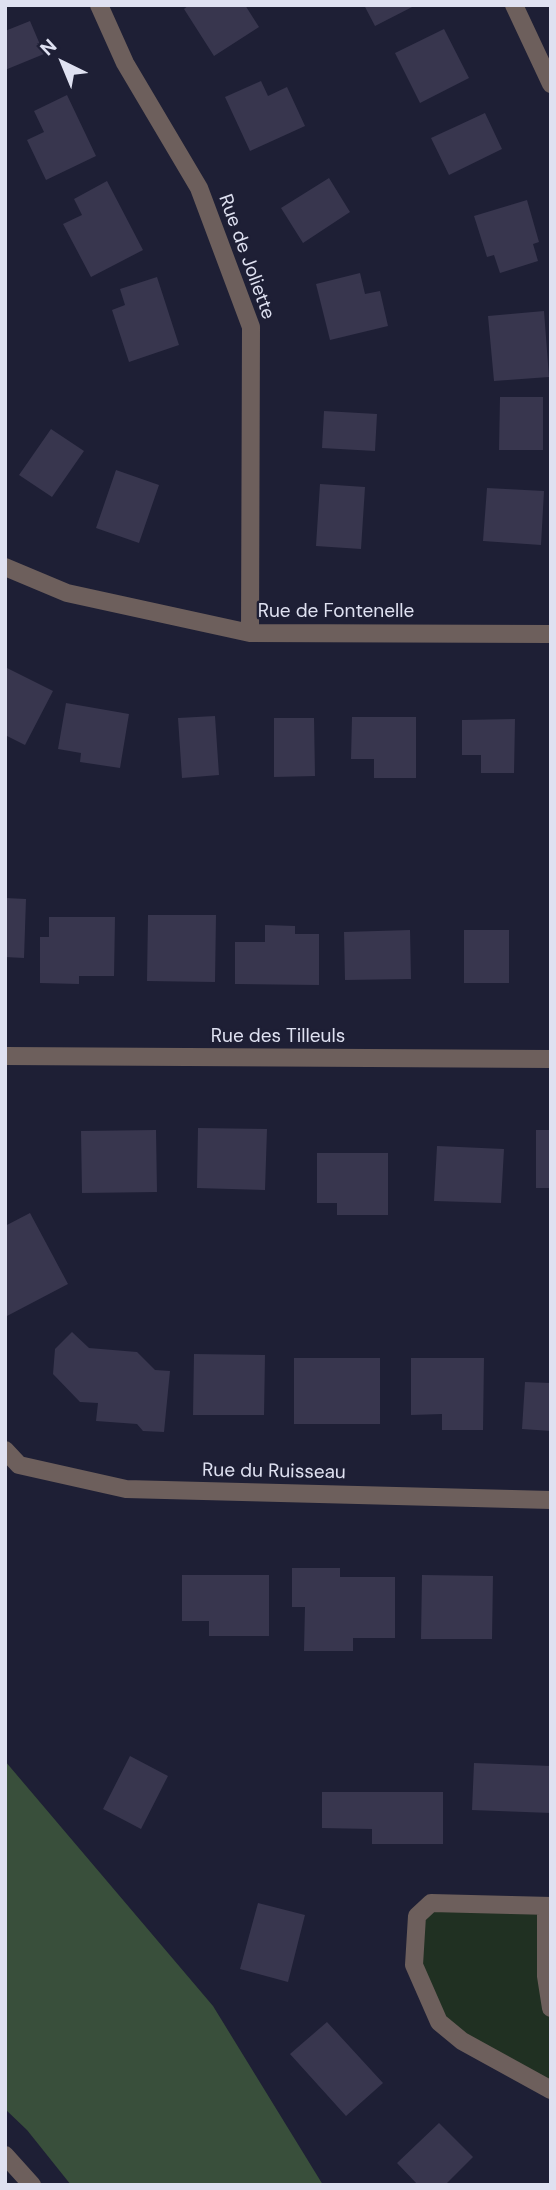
<!DOCTYPE html>
<style>
body{margin:0}
#map{position:relative;width:556px;height:2190px;overflow:hidden;background:#1e1f35;font-family:"DM Sans",sans-serif}
canvas{display:block}
.frame{position:absolute;inset:0;border:7px solid #dfe1f1;pointer-events:none}
.north{position:absolute;left:28px;top:28px;width:70px;height:70px;-webkit-text-stroke:5px #1e1f35;paint-order:stroke;rotate:317deg;font-size:19px;font-weight:700;line-height:28px;text-align:center;color:#dfe1f1}
.north::after{content:'';display:block;margin:auto;width:24px;height:32px;background:#dfe1f1;clip-path:polygon(50% 0,100% 100%,50% 72%,0 100%)}
</style>
<div id="map">
<canvas width="556" height="2190"></canvas>
<div class="frame"></div>
<div class="north">N</div>
</div>
<script>
const ctx = document.querySelector('canvas').getContext('2d');
ctx.lineJoin = 'round';
function paint(path, color) { ctx.fillStyle = color; ctx.fill(path, 'evenodd'); }
const shape = rows => new Path2D(rows.map(r => 'M' + r).join(''));
function stroke(path, color, width, dash) { ctx.strokeStyle = color; ctx.lineWidth = width; ctx.lineCap = dash ? 'butt' : 'round'; ctx.setLineDash(dash || []); ctx.stroke(path); }
function label(font, color, halo, rows, align = 'center') {
  ctx.font = font + ' "DM Sans",sans-serif'; ctx.lineWidth = 5; ctx.setLineDash([]); ctx.textBaseline = 'middle'; ctx.strokeStyle = halo; ctx.fillStyle = color; for (const [text, x, y, turn = 0] of rows) {
    ctx.save(); ctx.translate(x, y); ctx.rotate((+turn || 0) * Math.PI / 180); ctx.textAlign = isNaN(turn) ? turn : align; if (halo) ctx.strokeText(text, 0, 0); ctx.fillText(text, 0, 0); ctx.restore();
  }
}
paint(shape([
 [431,1903,546,1906,551,2008,551,2090,439,2022,414,1965,417,1916]
]), '#203022');
paint(shape([
 [5,1761,213,2006,323,2185,71,2185,27,2130,5,2109]
]), '#394f3b');
paint(shape([
 [189,5,245,5,259,27,214,56,184,9],
 [364,5,416,5,375,26],
 [30,21,44,54,5,70,5,31],
 [444,29,469,78,420,103,395,53],
 [261,81,268,96,287,87,305,126,250,151,225,97],
 [67,95,96,156,46,180,27,140,44,132,34,111],
 [485,113,502,149,449,175,431,138],
 [329,178,350,212,303,243,281,208],
 [107,181,143,250,91,277,63,224,82,215,74,199],
 [527,200,539,242,533,244,538,261,500,273,494,255,487,257,474,216],
 [360,273,365,294,380,291,388,326,330,340,316,284],
 [157,277,179,345,129,362,112,310,125,305,120,289],
 [544,311,549,377,494,381,488,316],
 [500,397,543,397,543,450,499,450],
 [324,411,377,414,375,451,322,448],
 [51,429,84,451,52,497,19,475],
 [116,470,159,485,139,543,96,528],
 [320,484,365,487,361,549,316,546],
 [487,488,544,491,541,545,483,541],
 [5,667,53,691,25,745,5,735],
 [66,703,129,714,120,768,80,762,81,753,58,749],
 [215,716,219,775,182,778,178,718],
 [352,717,416,717,416,778,374,778,374,759,351,759],
 [274,718,314,718,315,776,274,777],
 [515,719,514,773,481,773,481,755,462,755,462,720],
 [5,898,26,899,24,958,5,957],
 [148,915,216,915,215,982,147,981],
 [49,917,115,917,114,976,79,976,79,984,40,983,40,937,49,937],
 [265,925,295,926,295,934,319,934,319,985,235,984,235,942,265,942],
 [410,930,411,979,345,980,344,932],
 [464,930,509,930,509,983,464,983],
 [198,1128,267,1129,265,1190,197,1188],
 [156,1130,157,1192,82,1193,81,1131],
 [536,1130,551,1130,551,1188,536,1188],
 [437,1146,504,1149,501,1203,434,1201],
 [317,1153,388,1153,388,1215,337,1215,337,1203,317,1203],
 [30,1213,68,1284,7,1316,5,1226],
 [72,1332,89,1348,137,1352,155,1370,170,1371,164,1432,143,1431,137,1424,96,1421,98,1403,80,1402,53,1374,55,1349],
 [194,1354,265,1355,264,1415,193,1415],
 [294,1358,380,1358,380,1424,294,1424],
 [411,1358,484,1358,483,1430,442,1430,442,1414,411,1415],
 [525,1382,551,1383,551,1431,522,1429],
 [292,1568,340,1568,340,1577,395,1577,395,1638,353,1638,353,1651,304,1651,305,1607,292,1607],
 [182,1575,269,1575,269,1636,209,1636,209,1621,182,1621],
 [422,1575,493,1576,492,1639,421,1639],
 [130,1756,168,1776,141,1829,103,1809],
 [474,1763,551,1766,551,1813,472,1810],
 [322,1792,443,1792,443,1844,372,1844,372,1829,322,1828],
 [258,1903,305,1915,288,1982,240,1969],
 [327,2022,383,2083,346,2116,290,2054],
 [439,2123,473,2157,445,2185,418,2185,397,2163]
]), '#38364e');
stroke(shape([
 [99,5,125,63,199,188,251,327,250,633],
 [514,5,551,84],
 [5,567,67,593,250,633,551,634],
 [5,1056,551,1059],
 [5,1450,19,1465,126,1489,551,1500],
 [546,1906,546,1976,551,2008],
 [551,1906,431,1903,417,1916,414,1965,439,2022,462,2041,551,2090],
 [5,2155,32,2185]
]), '#6d5f5c', 18);
label('19px', '#dfe1f1', '#1e1f35', [
 ["Rue de Joliette",246,257,70],
 ["Rue de Fontenelle",336,612],
 ["Rue des Tilleuls",278,1037],
 ["Rue du Ruisseau",274,1472,1]
]);
</script>
